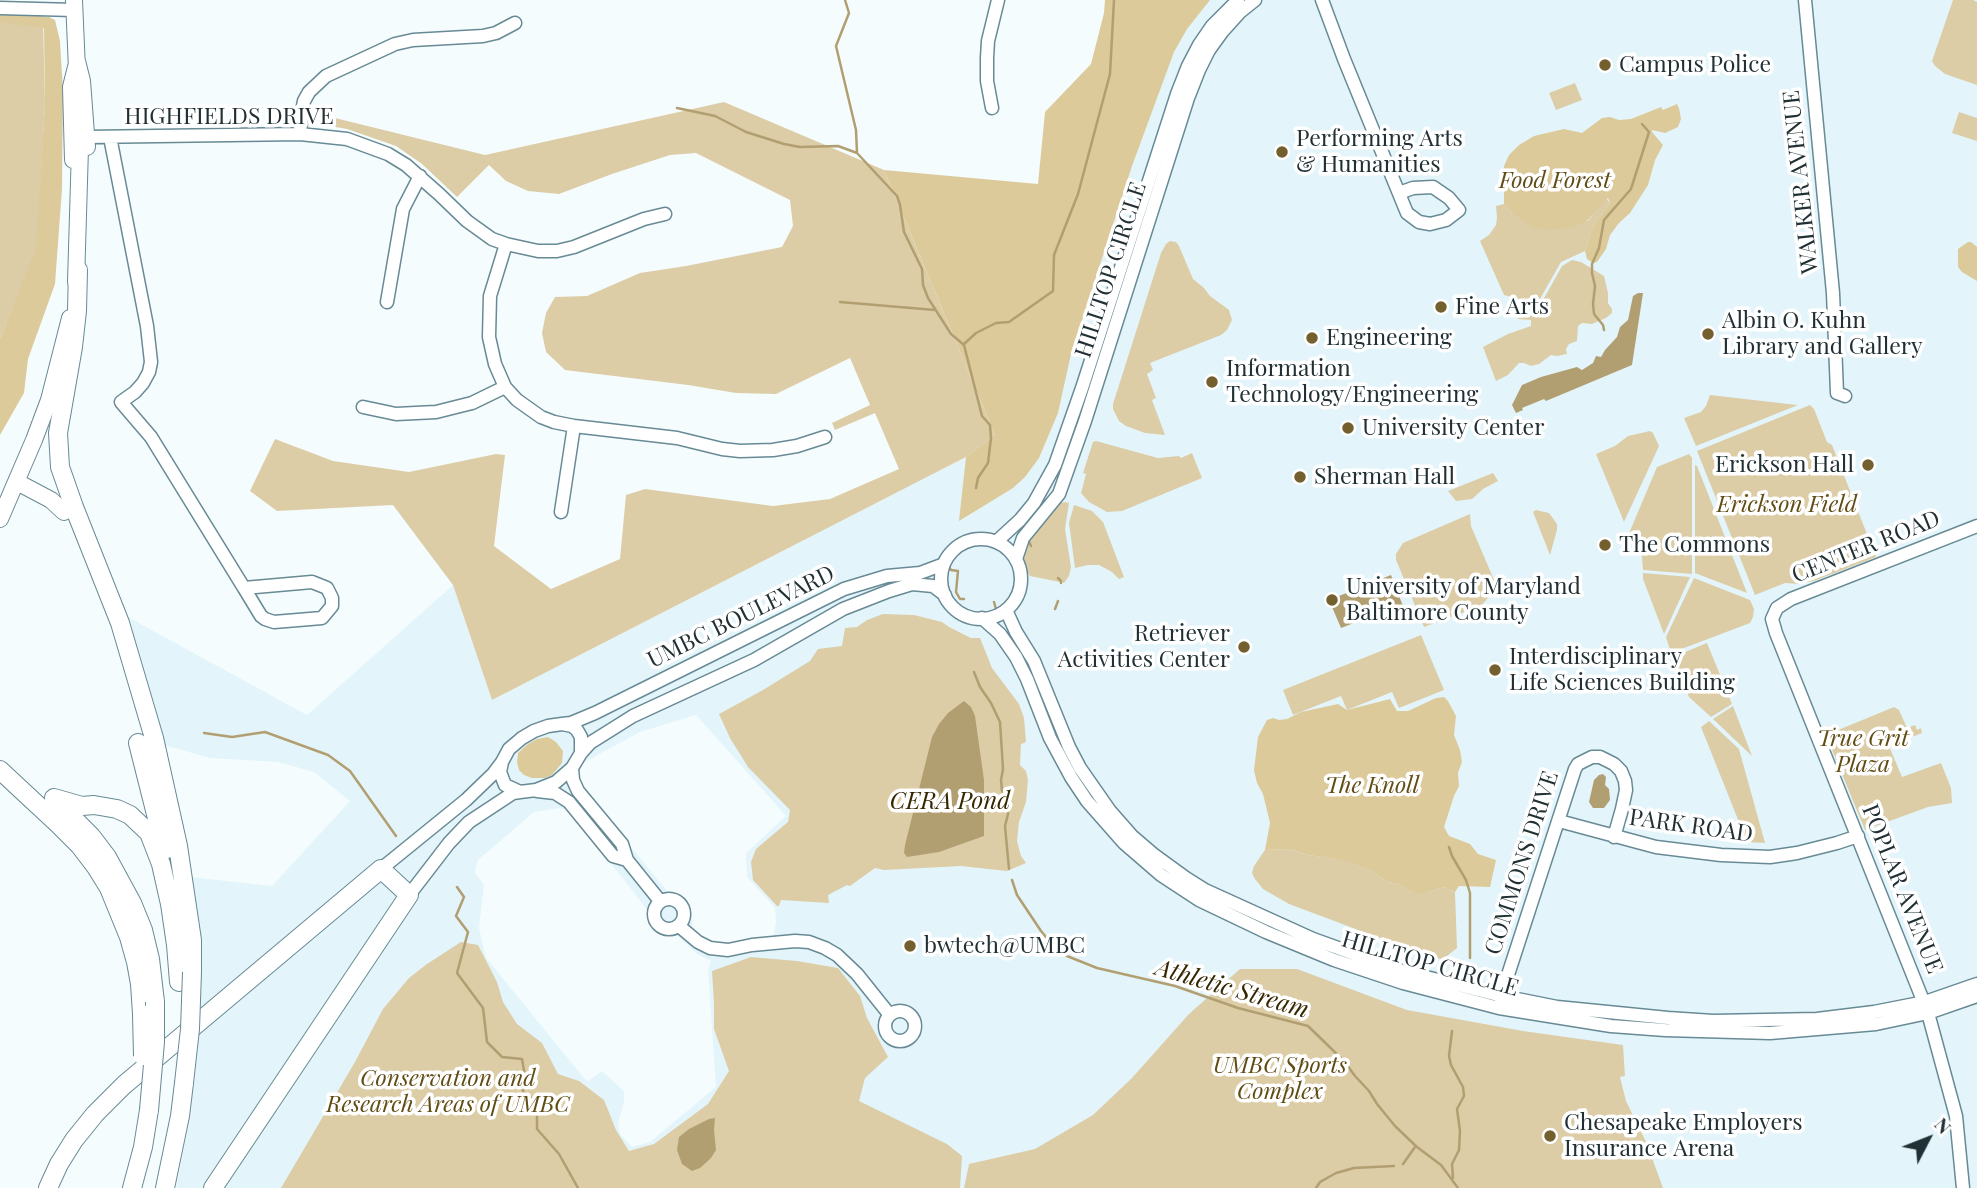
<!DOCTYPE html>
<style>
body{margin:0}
#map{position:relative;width:1977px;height:1188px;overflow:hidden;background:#f5fcfe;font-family:"Playfair Display",serif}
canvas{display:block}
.north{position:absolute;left:1893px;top:1104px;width:70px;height:70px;-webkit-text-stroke:5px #fff;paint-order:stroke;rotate:48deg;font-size:19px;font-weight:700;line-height:28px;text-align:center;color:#213034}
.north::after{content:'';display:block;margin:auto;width:24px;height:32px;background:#213034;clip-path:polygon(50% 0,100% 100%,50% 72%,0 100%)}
</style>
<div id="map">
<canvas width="1977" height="1188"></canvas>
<div class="north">N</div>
</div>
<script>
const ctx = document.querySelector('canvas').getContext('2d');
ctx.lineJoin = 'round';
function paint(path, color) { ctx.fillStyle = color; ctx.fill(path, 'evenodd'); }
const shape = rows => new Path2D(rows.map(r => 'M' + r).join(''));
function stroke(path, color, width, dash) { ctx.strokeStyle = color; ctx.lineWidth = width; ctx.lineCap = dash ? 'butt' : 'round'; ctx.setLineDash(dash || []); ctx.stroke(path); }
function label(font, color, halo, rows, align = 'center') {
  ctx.font = font + ' "Playfair Display",serif'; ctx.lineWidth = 7; ctx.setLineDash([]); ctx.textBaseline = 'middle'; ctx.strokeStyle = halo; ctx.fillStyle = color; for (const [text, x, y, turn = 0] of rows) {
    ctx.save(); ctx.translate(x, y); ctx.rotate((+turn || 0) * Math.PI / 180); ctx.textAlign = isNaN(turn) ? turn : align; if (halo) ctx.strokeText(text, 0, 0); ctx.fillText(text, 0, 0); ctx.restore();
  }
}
paint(shape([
 [1130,0,1977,0,1977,1188,176,1188,190,1119,200,1027,200,967,191,877,272,886,350,801,314,772,278,762,210,758,164,745,126,616,307,715,453,585,492,700,966,457,1065,279],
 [696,715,786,816,746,853,747,877,775,908,776,921,774,935,727,944,709,942,699,936,692,929,692,913,686,899,667,891,580,785,578,774,583,763,640,732],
 [559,808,567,810,625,881,647,910,653,927,666,935,678,936,697,954,711,961,708,970,716,1087,650,1142,632,1147,620,1134,618,1123,624,1102,624,1091,602,1071,588,1081,584,1078,487,959,485,954,479,928,484,885,475,873,477,861,534,812]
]), '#e3f5fb');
paint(shape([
 [1953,0,1973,0,1977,2,1977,85,1945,74,1935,66,1932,61],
 [0,14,43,16,45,104,37,248,0,338],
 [1575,83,1582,100,1556,110,1549,93],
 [724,102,884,170,995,435,966,457,492,700,453,585,393,505,277,511,250,491,275,439,333,461,409,472,496,454,505,455,494,546,551,589,620,559,626,495,645,489,773,506,830,499,899,469,875,413,835,430,832,423,870,405,850,358,776,394,736,393,688,385,565,370,546,352,542,333,546,313,555,297,587,296,640,273,686,266,782,247,793,226,790,200,696,153,670,155,612,174,559,194,528,191,506,181,489,165,457,197,422,164,396,146,347,129,330,126,331,117,485,155],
 [1959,112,1977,118,1977,141,1952,133],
 [1606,198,1610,203,1593,226,1585,251,1561,262,1540,299,1527,301,1504,295,1480,241,1489,235,1496,225,1497,218,1496,206,1504,204,1512,213,1588,221],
 [1170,241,1176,242,1179,246,1193,279,1204,288,1210,296,1229,310,1232,320,1227,330,1221,335,1150,363,1153,370,1147,374,1156,398,1152,400,1165,435,1145,433,1126,426,1119,421,1113,409,1113,404,1161,253,1166,244],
 [1572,260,1581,262,1604,276,1608,293,1608,303,1612,309,1612,313,1606,318,1592,324,1582,323,1578,326,1577,341,1569,344,1566,349,1567,354,1557,356,1551,355,1539,364,1531,366,1524,363,1519,363,1508,375,1496,381,1483,347,1508,334,1531,326,1531,320,1517,319,1543,300,1562,266],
 [1710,395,1797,405,1798,405,1696,446,1684,418,1701,412,1706,406],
 [1810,405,1814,409,1827,442,1832,445,1876,557,1814,581,1799,584,1785,583,1755,595,1697,451],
 [1650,431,1653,433,1659,446,1624,522,1596,454,1615,446,1628,436],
 [1096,441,1158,458,1179,456,1181,458,1192,453,1202,478,1122,511,1107,512,1089,502,1081,493,1086,474,1083,473,1093,442],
 [1689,454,1692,458,1692,574,1643,570,1642,557,1637,545,1629,534,1630,531,1657,467],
 [1695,465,1697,466,1747,593,1695,573],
 [1493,473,1498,481,1483,489,1472,499,1456,501,1448,491],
 [1066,502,1069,503,1065,529,1071,567,1069,576,1064,583,1061,581,1060,582,1030,576,1024,567,1023,558,1028,541,1030,545,1031,544,1029,538,1059,503],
 [1074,505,1092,511,1103,522,1124,577,1119,579,1112,572,1099,565,1088,565,1075,568,1069,523],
 [1536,510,1549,513,1557,524,1557,530,1550,555,1533,512],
 [1470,514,1471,526,1497,587,1481,606,1424,627,1396,560,1396,554,1403,543],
 [1643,573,1690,577,1664,634,1643,579],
 [1694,578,1750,600,1754,609,1753,617,1750,623,1671,653,1666,637],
 [883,614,914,615,942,622,949,627,971,638,980,638,992,668,1019,704,1024,718,1026,742,1021,744,1020,765,1026,771,1028,780,1026,802,1019,822,1017,841,1021,856,1026,863,1007,871,961,866,884,870,875,868,850,886,847,885,828,895,829,903,781,900,779,906,777,906,753,880,751,862,756,849,788,822,790,810,748,767,730,738,719,714,763,690,810,661,818,649,842,646,845,628,857,627,867,620],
 [1421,635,1444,690,1399,708,1392,692,1347,710,1341,696,1293,715,1283,690],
 [1707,643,1732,704,1711,717,1689,697,1673,657],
 [1733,706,1752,756,1713,719],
 [1894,707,1899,710,1907,728,1915,725,1917,730,1921,728,1922,733,1889,746,1902,777,1941,763,1951,788,1952,803,1928,807,1865,830,1826,735],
 [1709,721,1739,749,1765,843,1747,842,1701,727],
 [1290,849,1308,855,1339,859,1372,871,1387,882,1398,884,1413,893,1426,893,1444,887,1455,892,1457,948,1443,959,1433,958,1289,904,1263,889,1255,879,1252,873,1254,866,1265,850],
 [461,942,478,945,497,982,503,1002,517,1024,542,1043,558,1074,579,1081,604,1100,616,1130,629,1151,654,1144,708,1104,729,1071,714,1029,714,1004,712,971,751,957,797,961,838,968,860,996,867,1018,888,1057,865,1078,859,1101,947,1144,962,1156,960,1188,281,1188,355,1062,383,1009,409,978,427,964],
 [1240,969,1297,969,1407,1010,1523,1031,1623,1045,1625,1076,1620,1077,1626,1101,1647,1144,1663,1188,964,1188,969,1164,1035,1149,1093,1115,1132,1078,1189,1014]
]), '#dccda7');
paint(shape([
 [1105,0,1210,0,1187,29,1174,52,1132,166,1071,354,1058,413,1039,458,1025,477,1013,488,959,521,966,457,995,435,884,170,1038,184,1045,112,1091,64,1104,13],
 [0,15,49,17,55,20,60,41,63,91,62,189,55,284,28,359,24,393,0,435,0,338,36,248,45,104,44,28,0,22],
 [1677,104,1679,108,1681,119,1678,127,1665,133,1652,130,1652,132,1663,145,1655,160,1648,185,1630,213,1619,223,1610,235,1606,249,1597,262,1593,263,1587,259,1585,251,1593,226,1610,203,1608,198,1588,220,1573,227,1549,230,1532,227,1512,213,1504,204,1504,166,1509,155,1519,145,1534,136,1564,129,1582,133,1602,118,1610,117,1619,120,1631,119,1661,107,1663,110],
 [1968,242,1971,242,1977,247,1977,281,1962,272,1958,267,1958,249],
 [1444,697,1448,701,1456,716,1454,735,1460,750,1462,762,1458,773,1459,786,1454,796,1444,827,1449,836,1470,844,1478,854,1496,860,1490,887,1459,886,1455,892,1444,887,1426,893,1413,893,1398,884,1387,882,1372,871,1338,859,1308,855,1290,849,1265,850,1270,823,1263,794,1257,783,1254,770,1258,737,1267,720,1273,718,1279,720,1287,719,1301,712,1338,704,1347,710,1390,699,1397,711,1408,711,1436,698],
 [548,737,556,742,563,751,562,763,552,775,545,778,532,778,524,775,519,770,517,762,518,753,528,744,537,739]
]), '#ddca9a');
paint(shape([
 [1638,293,1643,293,1632,365,1546,401,1544,399,1522,408,1523,410,1516,413,1512,405,1522,385,1541,377,1577,367,1582,370,1593,363,1596,356,1601,357,1605,350,1617,337,1620,327,1628,320,1633,296],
 [1391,575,1403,606,1378,616,1377,614,1341,628,1329,600],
 [964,701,971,707,975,716,984,780,984,836,939,852,907,857,904,853,905,845,932,737,939,724,948,713],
 [1603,774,1606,777,1605,785,1609,789,1610,800,1604,808,1593,808,1589,802,1594,780,1599,775],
 [715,1118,714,1130,716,1150,711,1158,700,1168,692,1171,682,1164,677,1150,679,1137,689,1129,709,1119]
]), '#b29f71');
stroke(shape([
 [845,0,849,13,836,46,856,130,857,153,897,196,900,205,904,232,922,269,923,285,928,298,951,334,964,345,982,416,990,425,991,438,988,463,978,478,976,488],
 [677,108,715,116,746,132,784,144,800,147,838,146,857,153],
 [840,302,935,310],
 [1604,330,1603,325,1594,314,1593,304,1595,286,1592,273,1592,264,1599,248,1604,220,1631,189,1649,132,1642,124],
 [964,344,976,333,996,323,1009,322,1053,291,1054,255,1078,194,1110,74,1114,0],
 [1028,539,1031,546],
 [949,567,951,570,958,571,956,592,960,599,964,599],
 [1058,578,1061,581,1061,583],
 [994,602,996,609],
 [1055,609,1058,601],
 [974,672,980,687,991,703,1000,722,1003,769,1001,780,1002,791,1007,802,1008,814,1005,826,1009,869],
 [204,733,232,737,265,732,328,755,350,771,396,836],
 [1449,847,1452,856,1466,880,1470,893,1470,958],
 [1012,880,1017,895,1041,931,1055,948,1067,956,1097,968,1175,986,1238,1008,1308,1026,1344,1061,1355,1076,1369,1091,1377,1104,1395,1126,1417,1147,1441,1165,1458,1188],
 [457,887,464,897,456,916,468,932,457,973,483,1008,487,1042,502,1057,522,1059,525,1076,523,1092,537,1102,537,1129,559,1154,578,1188],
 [1452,1031,1449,1056,1451,1065,1463,1087,1464,1096,1457,1109,1460,1131,1459,1150,1452,1164,1453,1178],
 [1403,1164,1415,1147],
 [1316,1188,1320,1182,1336,1173,1354,1168,1394,1166]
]), '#b29f71', 2.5);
const minor = shape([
 [1322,0,1344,59,1391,174,1407,213,1419,222,1430,224,1446,220,1459,210,1449,198,1433,187,1413,188,1399,193],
 [1805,0,1833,293,1837,393,1845,396],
 [0,8,74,10],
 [992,108,987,81,987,58,988,41,998,0],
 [300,134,302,111,304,101,309,92,326,76,395,44,413,40,483,36,496,33,515,23],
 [87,137,300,134,347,139,388,154,406,165,439,194,467,221,492,239,506,244,538,251,557,251,574,247,644,219,665,214],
 [110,137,147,326,151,362,149,372,143,383,135,392,121,402,151,437,244,588],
 [506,244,490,296,489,337,495,364,505,387,517,400,541,417,554,422,574,426,677,438,722,449,740,451,773,450,797,446,825,437],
 [387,302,403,209,420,176],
 [363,407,396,414,436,412,472,403,505,387],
 [561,512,574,426],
 '941 579a40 40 0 1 1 80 0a40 40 0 1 1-80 0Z',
 [996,542,1020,520,1034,503,1055,465,1082,388,1177,94,1188,66,1199,45,1212,26,1238,0],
 [1016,559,1023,538,1059,494,1085,421,1188,98,1199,70,1209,50,1222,32,1240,12,1255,0],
 [312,582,327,588,332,598,332,606,322,618,274,622,265,619,261,616,244,588,312,582],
 [1006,610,1016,632,1034,661,1069,747,1080,768,1110,811,1132,836,1153,854,1186,878,1205,890,1313,939,1402,971,1502,996,1557,1007,1668,1018,1713,1021,1817,1019,1874,1012,1925,1002,1977,984],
 [982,618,1000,634,1016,657,1027,679,1050,738,1071,777,1087,801,1124,843,1161,875,1199,900,1266,932,1334,960,1403,983,1499,1008,1611,1026,1665,1030,1770,1033,1876,1024,1928,1013,1977,996],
 [562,724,571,723,595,713,844,589,887,576,920,573,944,564],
 [562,724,572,726,577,730,581,737,581,753,572,768,556,782,536,790,520,792,505,785,500,772,502,762,509,749,522,738,534,731,548,726,562,724],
 [581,753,590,743,633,716,754,660,843,609,889,591,912,584,933,586,945,595],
 [572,768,573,780,578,791,622,844,627,860,660,901],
 [537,791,555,793,569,802,613,856,627,860],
 [1559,821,1656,847,1721,855,1770,857,1797,853,1837,843,1858,836],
 [381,869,466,800,493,774,502,762],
 [409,895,449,843,469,822,513,793,520,792],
 '654 914a15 15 0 1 1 30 0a15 15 0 1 1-30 0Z',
 [679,926,698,942,710,948,728,950,752,945,795,941,809,942,825,948,837,955,857,974,889,1014],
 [1500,1004,1506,981,1575,769,1578,764,1592,757,1600,757,1614,764,1621,771,1625,781,1626,790,1622,809,1614,837],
 '885 1026a15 15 0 1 1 30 0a15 15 0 1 1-30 0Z',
 [1963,1188,1956,1116,1928,1013,1776,633,1772,619,1777,608,1791,599,1977,526]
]);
const major = shape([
 [74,0,77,70],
 [77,61,82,81,87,147],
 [73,160,71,87,76,67],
 [76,282,80,148,87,137],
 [17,482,51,500,64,512],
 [0,519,34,440,49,400,70,318]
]);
const highway = shape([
 [78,270,77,311,73,347,58,433,60,467,74,507,120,623,154,738,178,846,192,940,192,972],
 [138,743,165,850],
 [0,770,58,824,80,846,96,867,109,888,129,937,136,962,140,984,142,1014],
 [54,798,82,806,94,805,117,809,130,815,149,833,161,864,170,904,176,945,179,982],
 [56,801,91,836,107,857,132,903,143,930,150,959,155,1002],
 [48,1188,59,1164,74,1140,95,1114,124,1085,381,869,409,895,213,1188],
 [132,1188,143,1147,149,1110],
 [165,1188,180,1116,184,1083]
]);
stroke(minor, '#678a95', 15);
stroke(major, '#678a95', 18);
stroke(highway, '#678a95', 20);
stroke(minor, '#fff', 12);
stroke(major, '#fff', 16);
stroke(highway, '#fff', 18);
const highwayBridge = shape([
 [142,1014,143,1056],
 [184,1083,190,1029,192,972],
 [149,1110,155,1042,155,1002]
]);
stroke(highwayBridge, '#678a95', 20, []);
stroke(highwayBridge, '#fff', 18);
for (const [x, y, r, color] of [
 [1605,65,7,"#74602f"],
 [1282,152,7,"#74602f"],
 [1441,307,7,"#74602f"],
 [1708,334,7,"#74602f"],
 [1312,338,7,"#74602f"],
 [1212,382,7,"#74602f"],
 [1348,428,7,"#74602f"],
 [1868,465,7,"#74602f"],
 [1300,477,7,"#74602f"],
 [1605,545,7,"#74602f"],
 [1332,600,7,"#74602f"],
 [1244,647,7,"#74602f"],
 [1495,670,7,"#74602f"],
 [910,946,7,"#74602f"],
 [1550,1136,7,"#74602f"]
]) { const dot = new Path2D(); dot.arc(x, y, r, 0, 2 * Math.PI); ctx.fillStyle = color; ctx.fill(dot); stroke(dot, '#fff', 2.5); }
label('23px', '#213034', '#fff', [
 ["Campus Police",1619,65],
 ["Performing Arts",1296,139],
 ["& Humanities",1296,165],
 ["Fine Arts",1455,307],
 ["Albin O. Kuhn",1722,321],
 ["Library and Gallery",1722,347],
 ["Engineering",1326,338],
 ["Information",1226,369],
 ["Technology/Engineering",1226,395],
 ["University Center",1362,428],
 ["Erickson Hall",1854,465,"right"],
 ["Sherman Hall",1314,477],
 ["The Commons",1619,545],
 ["University of Maryland",1346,587],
 ["Baltimore County",1346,613],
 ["Retriever",1230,634,"right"],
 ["Activities Center",1230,660,"right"],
 ["Interdisciplinary",1509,657],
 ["Life Sciences Building",1509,683],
 ["bwtech@UMBC",924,946],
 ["Chesapeake Employers",1564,1123],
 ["Insurance Arena",1564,1149]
], 'left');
label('23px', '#213034', '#fff', [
 ["HIGHFIELDS DRIVE",229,117],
 ["WALKER AVENUE",1801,182,-96],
 ["HILLTOP CIRCLE",1111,270,-72],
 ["CENTER ROAD",1866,547,-22],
 ["UMBC BOULEVARD",741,617,-26],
 ["PARK ROAD",1691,826,8],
 ["COMMONS DRIVE",1522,863,-72],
 ["POPLAR AVENUE",1902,889,68],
 ["HILLTOP CIRCLE",1430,964,16]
]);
label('italic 23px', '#614d14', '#fff', [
 ["Food Forest",1555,181],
 ["Erickson Field",1787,505],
 ["True Grit",1863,739],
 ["Plaza",1863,765],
 ["The Knoll",1372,786],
 ["UMBC Sports",1280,1066],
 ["Complex",1280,1092],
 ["Conservation and",448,1079],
 ["Research Areas of UMBC",448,1105]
]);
label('italic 24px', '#352700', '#fff', [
 ["CERA Pond",950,802],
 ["Athletic Stream",1232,989,16]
]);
</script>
